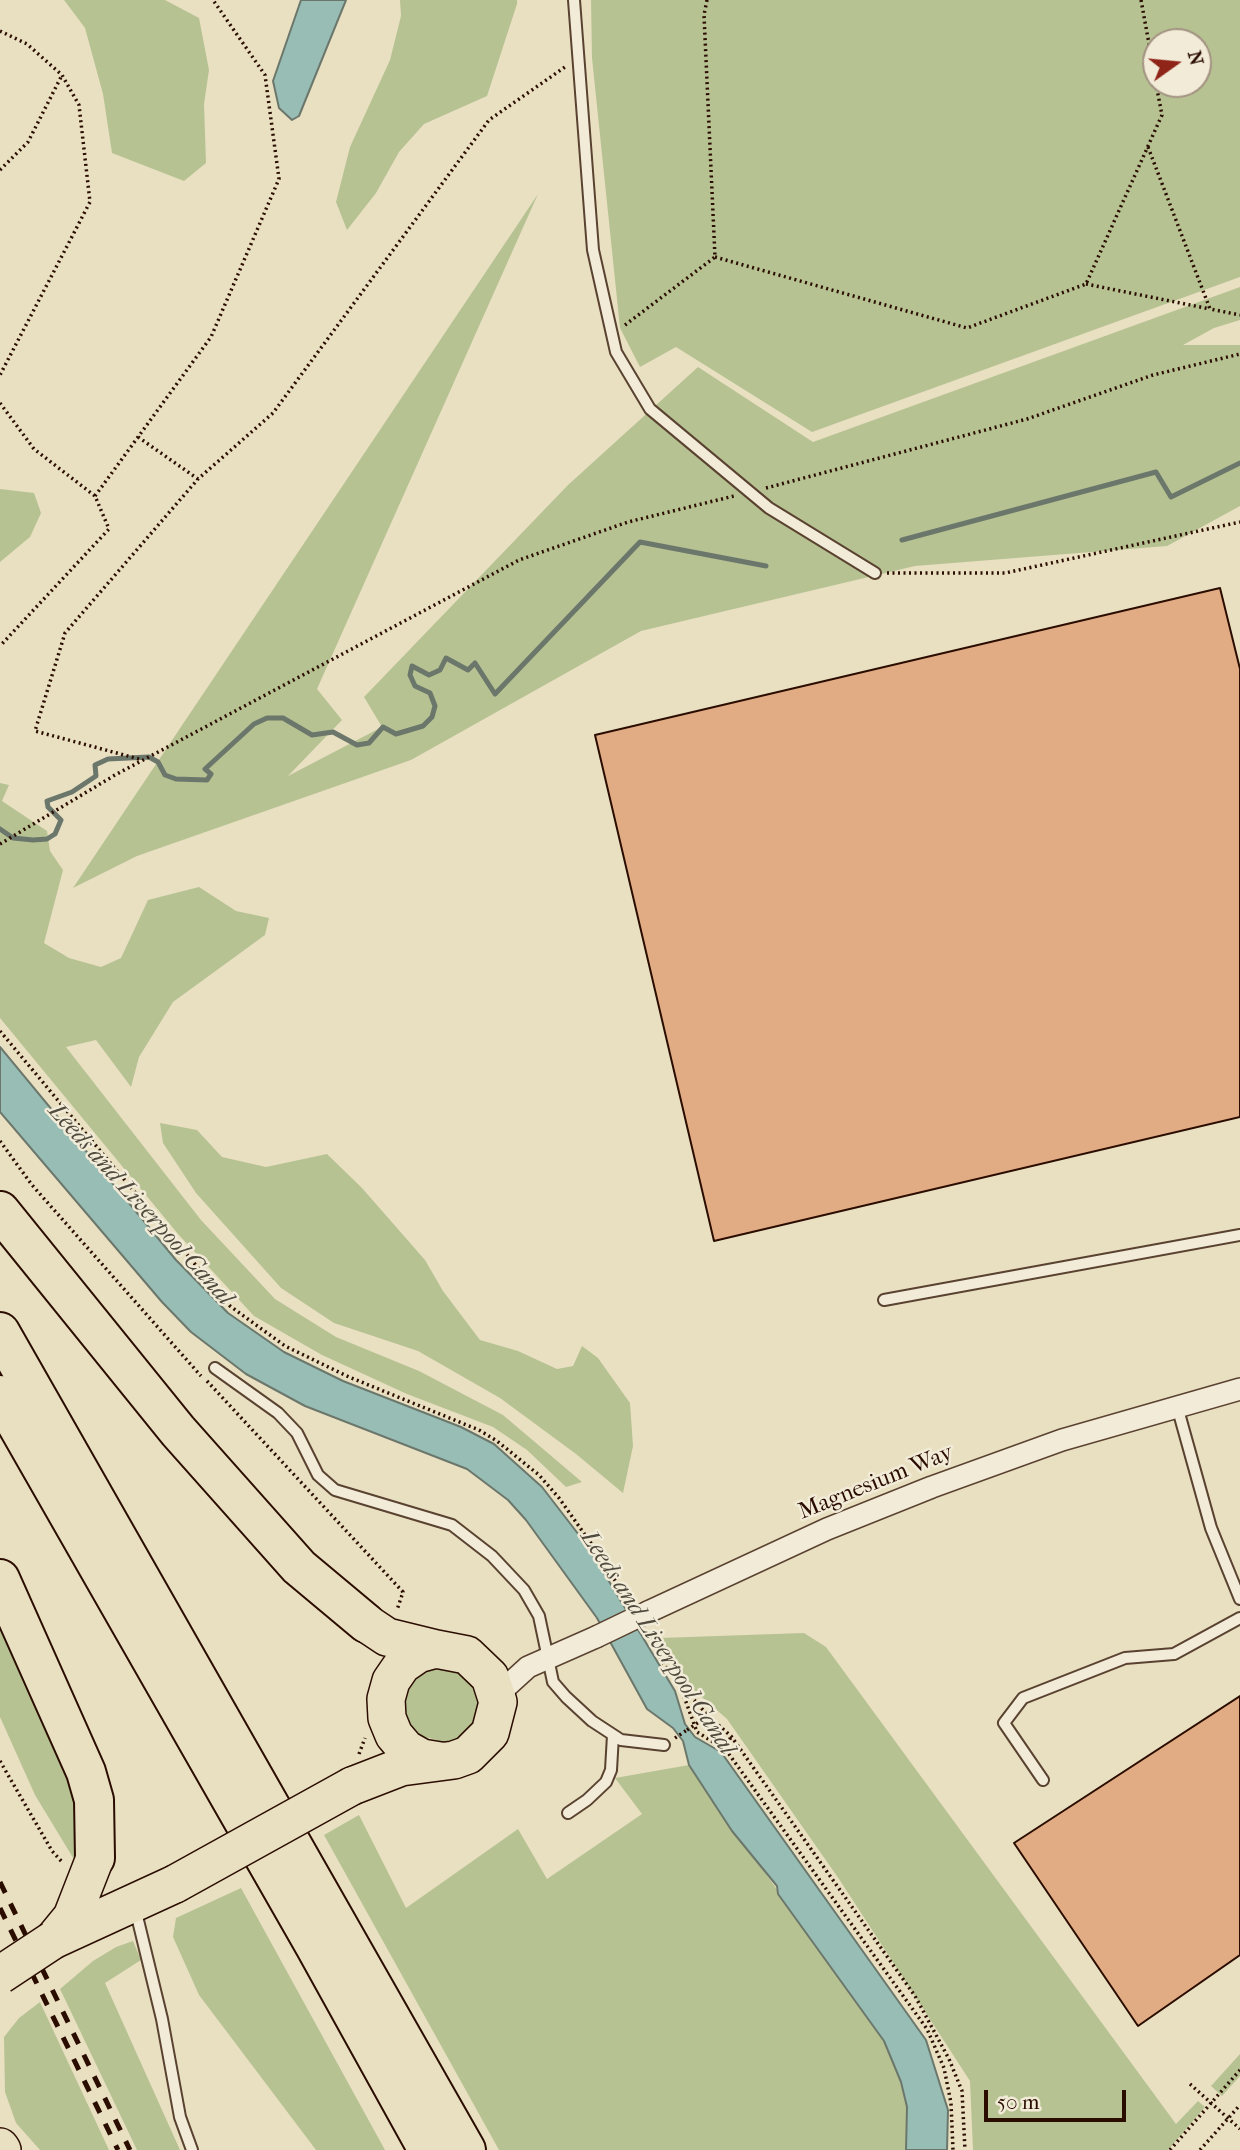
<!DOCTYPE html>
<style>
body{margin:0}
#map{position:relative;width:1240px;height:2150px;overflow:hidden;background:#e9e0c2;font-family:"IM FELL French Canon",serif}
canvas{display:block}
.north{position:absolute;left:1142px;top:28px;width:70px;height:70px;box-sizing:border-box;background:#f1ebd7;border:2px solid #a29281;border-radius:50%;rotate:75deg;font-size:19px;font-weight:700;line-height:28px;text-align:center;color:#2b0d00}
.north::after{content:'';display:block;margin:auto;width:24px;height:32px;background:#8f2418;clip-path:polygon(50% 0,100% 100%,50% 72%,0 100%)}
.scale{position:absolute;left:984px;top:2090px;width:142px;height:32px;box-sizing:border-box;border:4px solid #2b0d00;border-top:0;padding-left:9px;font-size:21px;line-height:24px;white-space:nowrap;color:#2b0d00;-webkit-text-stroke:5px #f1ebd7;paint-order:stroke}
</style>
<div id="map">
<canvas width="1240" height="2150"></canvas>
<div class="north">N</div>
<div class="scale">50 m</div>
</div>
<script>
const ctx = document.querySelector('canvas').getContext('2d');
ctx.lineJoin = 'round';
function paint(path, color) { ctx.fillStyle = color; ctx.fill(path, 'evenodd'); }
const shape = rows => new Path2D(rows.map(r => 'M' + r).join(''));
function stroke(path, color, width, dash) { ctx.strokeStyle = color; ctx.lineWidth = width; ctx.lineCap = dash ? 'butt' : 'round'; ctx.setLineDash(dash || []); ctx.stroke(path); }
function label(font, color, halo, rows, align = 'center') {
  ctx.font = font + ' "IM FELL French Canon",serif'; ctx.lineWidth = 5; ctx.setLineDash([]); ctx.textBaseline = 'middle'; ctx.strokeStyle = halo; ctx.fillStyle = color; for (const [text, x, y, turn = 0] of rows) {
    ctx.save(); ctx.translate(x, y); ctx.rotate((+turn || 0) * Math.PI / 180); ctx.textAlign = isNaN(turn) ? turn : align; if (halo) ctx.strokeText(text, 0, 0); ctx.fillText(text, 0, 0); ctx.restore();
  }
}
paint(shape([
 [64,0,165,0,199,18,209,70,204,104,206,163,184,181,112,153,103,94,85,28],
 [400,0,517,0,517,4,487,96,424,124,399,152,376,193,347,230,336,202,350,147,390,60,401,16],
 [591,0,1240,0,1240,277,812,432,676,347,640,367,620,328,592,58],
 [1156,42,1198,42,1198,84,1156,84],
 [538,194,317,689,342,720,288,776,382,727,364,697,568,485,698,367,813,442,1240,287,1240,320,1214,328,1183,345,1240,345,1240,506,1167,546,915,566,641,631,411,760,137,856,73,888],
 [0,489,34,493,41,513,30,537,0,562],
 [0,783,9,785,2,801,47,831,50,851,63,870,44,943,69,958,101,967,121,958,148,900,199,887,236,911,269,918,265,935,173,1002,139,1057,131,1087,96,1040,66,1047,201,1220,275,1299,336,1337,419,1371,503,1415,582,1482,566,1487,527,1450,493,1427,407,1394,322,1355,254,1316,178,1234,0,1018],
 [160,1123,197,1130,222,1157,266,1167,327,1154,362,1188,425,1260,443,1291,480,1340,518,1351,557,1369,573,1366,582,1346,598,1358,630,1403,633,1446,623,1493,576,1454,500,1398,418,1351,334,1323,281,1288,196,1193,163,1143],
 [0,1611,80,1792,78,1866,35,1795,0,1717],
 [804,1633,826,1647,1176,2124,1198,2101,1205,2107,1168,2150,973,2150,970,2081,839,1879,727,1719,694,1690,660,1638],
 [442,1658,482,1692,479,1720,458,1739,444,1742,418,1735,402,1715,401,1688],
 [689,1765,884,2041,901,2082,907,2107,906,2150,499,2150,324,1835,359,1815,406,1908,518,1829,547,1879,642,1814,615,1778],
 [241,1888,385,2150,316,2150,199,1995,173,1937,176,1918],
 [133,1941,141,1960,105,1983,180,2150,137,2150,60,1989,93,1961,116,1947],
 [40,2002,109,2150,40,2150,16,2123,5,2092,4,2037,19,2018],
 [1240,2054,1240,2076,1222,2096,1211,2086]
]), '#b7c293');
const water = shape([
 [301,0,346,0,299,116,292,120,279,108,273,81,301,0],
 [0,1047,176,1260,228,1313,284,1352,343,1381,461,1427,494,1444,542,1487,589,1548,675,1691,685,1724,695,1737,721,1752,926,2040,948,2110,947,2150,906,2150,907,2107,901,2082,884,2041,778,1894,777,1886,732,1831,689,1765,683,1741,673,1728,647,1709,597,1618,526,1520,508,1500,467,1469,305,1406,246,1374,191,1332,162,1302,0,1112,0,1047]
]);
paint(water, '#97bdb4');
stroke(water, '#6c776c', 2);
stroke(shape([
 [902,540,1156,472,1171,497,1240,463],
 [0,829,13,838,33,840,47,839,55,834,61,820,48,807,47,801,72,792,96,776,95,765,108,759,149,757,158,762,165,775,176,779,207,780,211,774,205,769,254,724,267,718,283,718,312,735,333,732,357,745,369,743,383,727,396,734,423,726,432,717,435,706,430,693,415,686,410,675,412,666,429,675,440,670,446,658,468,670,475,663,495,694,640,542,766,566]
]), '#6c776c', 5);
const building = shape([
 [1220,588,1240,669,1240,1117,714,1241,595,735,1220,588],
 [1240,1696,1240,1955,1138,2026,1014,1843,1240,1696]
]);
paint(building, '#e1ac84');
stroke(building, '#2b0d00', 2);
const service = shape([
 [574,0,593,250,616,352,650,409,769,508,875,573],
 [884,1300,1240,1235],
 [215,1368,278,1413,297,1433,318,1475,335,1490,452,1525,492,1556,524,1590,539,1616,553,1682,566,1697,592,1721,621,1740,664,1745],
 [1177,1406,1211,1528,1240,1599],
 [1043,1780,1004,1723,1023,1698,1125,1658,1174,1654,1240,1618],
 [568,1813,587,1800,606,1782,611,1770,613,1735],
 [135,1908,162,2019,180,2117,192,2150]
]);
const minor = shape([
 [648,1612,827,1529,932,1487,1062,1440,1240,1389],
 [498,1702,506,1687,528,1667,596,1637]
]);
const trunk = shape([
 [366,1623,387,1637,436,1649],
 [352,1786,401,1767,454,1760,468,1755,490,1733,498,1702,490,1677,467,1655,436,1649,418,1654,402,1665,391,1681,386,1699,387,1718,394,1735,406,1749,422,1758,440,1761],
 [54,1939,72,1917,95,1858],
 [53,1940,175,1884],
 [0,2147,2,2150]
]);
const motorway = shape([
 [0,1211,178,1431,299,1567,366,1623],
 [0,1332,466,2150],
 [0,1395,315,1946,428,2150],
 [0,1579,86,1772,94,1800,95,1858]
]);
stroke(service, '#5a4230', 14);
stroke(minor, '#5a4230', 24);
stroke(trunk, '#2b0d00', 40);
stroke(motorway, '#2b0d00', 42);
stroke(shape([
 [707,0,704,15,715,257],
 [1141,0,1156,82],
 [0,31,27,44,62,75,79,105,90,202,0,375],
 [1148,147,1210,309,1240,315],
 [0,170,28,142,62,75],
 [715,257,967,328,1086,284,1162,115,1156,84],
 [1086,284,1210,309],
 [625,325,715,257],
 [0,403,34,449,95,496,109,529,0,646],
 [138,437,198,479],
 [766,488,1027,419,1153,375,1240,354],
 [95,496,211,337,279,179,265,75,213,0],
 [887,573,1005,573,1240,522],
 [139,759,35,731,65,633,198,479,273,413,489,120,565,67],
 [0,844,115,775,519,560,628,522,734,496],
 [0,1031,230,1306,285,1346,349,1377,479,1430,497,1441,539,1475,559,1498,600,1556,629,1603],
 [0,1141,32,1185,201,1376],
 [207,1381,403,1592,397,1610],
 [647,1633,665,1666,709,1717],
 [682,1691,697,1732,726,1750,927,2029,944,2068,951,2103,953,2150],
 [705,1718,709,1717,731,1736,915,1996,949,2059,962,2091,965,2150],
 [675,1738,687,1730],
 [726,1750,731,1736],
 [359,1754,365,1738],
 [0,1761,52,1851,63,1863],
 [1170,2150,1240,2070],
 [1200,2150,1240,2105]
]), '#2b0d00', 3.5, [2, 3.5]);
stroke(service, '#f1ebd7', 10);
stroke(minor, '#f1ebd7', 21);
stroke(trunk, '#e9e0c2', 37);
stroke(motorway, '#e9e0c2', 38);
stroke(shape([
 [0,1882,130,2150],
 [0,1908,118,2150]
]), '#2b0d00', 5, [12, 12]);
const minorBridge = shape([
 [596,1637,648,1612]
]);
const trunkBridge = shape([
 [175,1884,352,1786],
 [0,1975,53,1940]
]);
stroke(minorBridge, '#5a4230', 24, []);
stroke(trunkBridge, '#2b0d00', 40, []);
stroke(shape([
 [687,1730,705,1718],
 [1190,2084,1240,2129]
]), '#2b0d00', 3.5, [2, 3.5]);
stroke(minorBridge, '#f1ebd7', 21);
stroke(trunkBridge, '#e9e0c2', 37);
label('23px', '#2b0d00', '#f1ebd7', [
 ["Magnesium Way",876,1483,-22]
]);
label('italic 24px', '#514b3f', '#f1ebd7', [
 ["Leeds and Liverpool Canal",140,1205,48],
 ["Leeds and Liverpool Canal",657,1643,57]
]);
</script>
